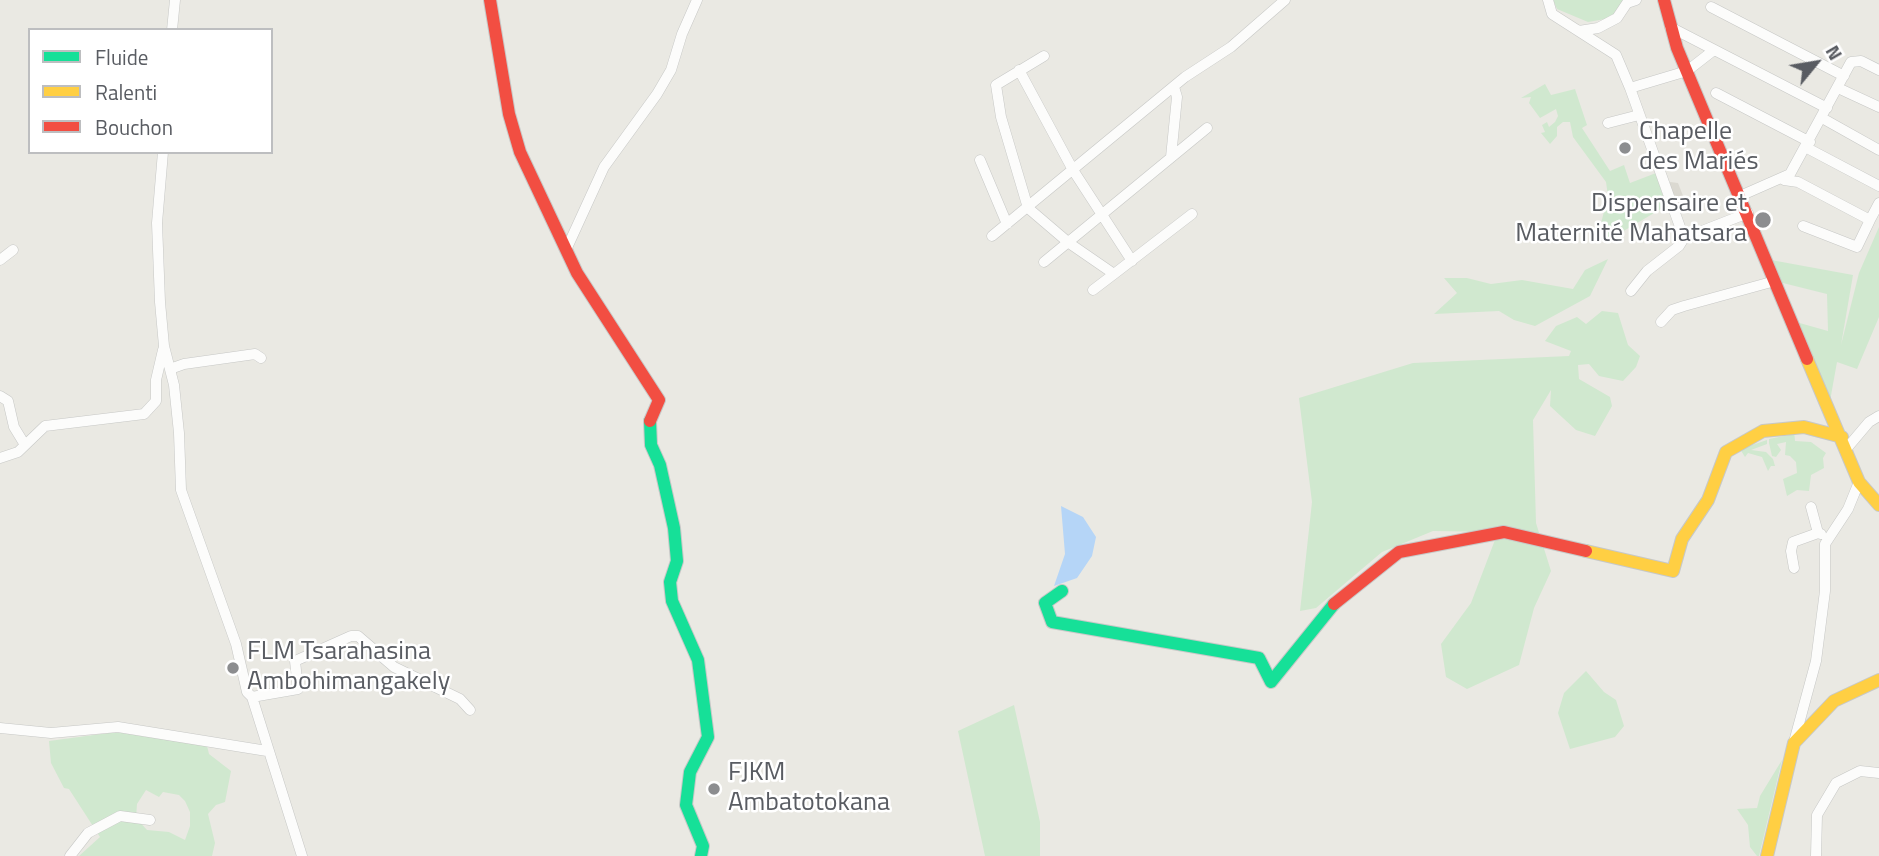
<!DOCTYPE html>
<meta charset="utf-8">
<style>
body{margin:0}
#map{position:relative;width:1879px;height:856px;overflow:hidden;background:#eae9e3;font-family:"Titillium Web",sans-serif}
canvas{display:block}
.legend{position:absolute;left:28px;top:28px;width:245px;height:126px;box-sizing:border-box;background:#fff;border:2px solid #bdbec0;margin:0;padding:9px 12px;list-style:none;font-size:21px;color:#595c62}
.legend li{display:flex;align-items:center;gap:14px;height:35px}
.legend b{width:35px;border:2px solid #bdbec0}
.north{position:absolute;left:1781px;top:28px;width:70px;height:70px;-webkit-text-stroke:5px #fff;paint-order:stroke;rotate:60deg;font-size:19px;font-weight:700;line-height:28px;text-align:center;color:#595c62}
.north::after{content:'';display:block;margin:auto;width:24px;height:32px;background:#595c62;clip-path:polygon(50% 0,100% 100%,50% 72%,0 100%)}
</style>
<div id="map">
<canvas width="1879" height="856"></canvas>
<ul class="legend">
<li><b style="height:9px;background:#16e098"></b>Fluide</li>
<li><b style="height:9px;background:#ffcf43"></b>Ralenti</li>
<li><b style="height:9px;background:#f24e42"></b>Bouchon</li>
</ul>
<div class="north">N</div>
</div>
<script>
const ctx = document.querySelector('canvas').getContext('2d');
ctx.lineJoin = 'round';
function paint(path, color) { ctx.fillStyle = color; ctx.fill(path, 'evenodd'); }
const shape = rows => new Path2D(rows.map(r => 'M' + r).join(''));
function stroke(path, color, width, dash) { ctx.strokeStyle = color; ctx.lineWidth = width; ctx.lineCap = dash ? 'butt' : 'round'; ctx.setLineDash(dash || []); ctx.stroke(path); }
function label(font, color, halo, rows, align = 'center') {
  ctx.font = font + ' "Titillium Web",sans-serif'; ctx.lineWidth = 5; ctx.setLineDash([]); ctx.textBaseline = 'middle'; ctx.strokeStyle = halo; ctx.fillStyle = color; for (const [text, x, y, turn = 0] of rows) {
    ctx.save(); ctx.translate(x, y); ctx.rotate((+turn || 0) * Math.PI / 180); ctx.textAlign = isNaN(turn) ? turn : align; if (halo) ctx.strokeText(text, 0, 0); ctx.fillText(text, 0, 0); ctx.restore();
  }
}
paint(shape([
 [1670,182,1678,183,1687,206,1677,210,1668,186]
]), '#dbd9d1');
paint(shape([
 [1553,0,1624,0,1611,18,1588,22,1557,9],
 [1545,84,1551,95,1575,89,1587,125,1582,128,1610,171,1624,165,1630,183,1656,173,1666,206,1605,242,1602,240,1599,231,1608,196,1606,182,1573,137,1570,122,1563,122,1557,127,1557,136,1550,144,1541,133,1545,132,1542,125,1547,122,1549,127,1555,122,1558,116,1556,109,1540,118,1529,103,1531,97,1521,98],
 [1879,227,1879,317,1857,369,1837,362,1830,401,1796,322,1828,331,1827,294,1779,282,1771,260,1853,275,1841,345,1859,273],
 [1608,259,1590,296,1535,326,1514,320,1499,311,1434,314,1457,293,1444,278,1467,278,1491,284,1522,280,1573,289,1585,270],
 [1602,311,1618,313,1628,345,1640,356,1636,367,1623,381,1599,376,1589,364,1578,365,1579,379,1610,397,1612,406,1595,436,1576,430,1550,406,1551,390,1533,420,1536,523,1551,571,1534,608,1519,665,1467,689,1446,677,1441,644,1471,603,1498,532,1433,531,1382,552,1316,608,1300,611,1312,502,1299,398,1413,363,1569,356,1571,351,1545,341,1556,326,1577,317,1586,324],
 [1791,429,1794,430,1795,441,1811,442,1826,453,1823,458,1824,468,1811,475,1809,491,1797,490,1787,496,1783,479,1797,473,1796,462,1790,456,1785,455,1786,442,1777,444,1781,450,1776,457,1772,456,1769,443,1769,439,1789,435],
 [1767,440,1767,444,1751,450,1766,452,1773,459,1775,466,1771,466,1768,471,1762,457,1748,453,1745,457,1740,449],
 [1586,671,1604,692,1616,700,1624,726,1615,737,1570,749,1558,713,1564,693],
 [1014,705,1040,822,1040,856,985,856,958,731],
 [116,732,207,746,209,754,231,771,225,802,216,805,208,814,215,843,212,856,79,856,100,837,69,789,64,788,51,763,49,741],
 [146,790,159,797,163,792,179,795,185,801,190,812,190,826,185,840,169,832,147,830,136,818,137,804],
 [1782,760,1759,856,1757,856,1750,847,1748,825,1737,809,1757,808,1760,796]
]), '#d0e8cf');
paint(shape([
 [1061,506,1083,517,1096,537,1092,556,1077,578,1054,586,1065,554]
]), '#b5d5f7');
const street = shape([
 [1548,0,1552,14,1616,55,1630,88],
 [1711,7,1844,76],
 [1670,27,1827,108],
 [172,30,175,0],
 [1579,31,1598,28,1617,18,1627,3,1636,0],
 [1044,56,996,85,1001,117,1028,208,1069,243,1114,274,1192,214],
 [1019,70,1073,170,1132,261],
 [1838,88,1879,107],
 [1716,93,1810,142],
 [1822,118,1879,150],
 [1608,123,1639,115],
 [1807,148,1879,186],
 [163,152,157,223,160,302,164,346,174,385,179,433,181,490,236,644,247,692,252,697,302,856],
 [1171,157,1177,97,1174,87],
 [980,160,1007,224],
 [1784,180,1798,182,1870,220,1879,203],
 [1740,196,1790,174,1851,62,1861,61,1879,70],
 [1803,226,1857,247,1870,220],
 [992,236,1185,77,1231,47,1285,0],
 [1684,238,1748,213],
 [566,250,604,167,657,94,671,70,682,34,697,0],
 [0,260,13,250],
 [1044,262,1207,128],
 [1093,290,1114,274],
 [1631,291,1647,271,1679,246,1684,238,1630,88,1687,71,1714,50],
 [1661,322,1672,310,1684,306,1775,281],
 [170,369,184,364,255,354,261,358],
 [0,396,8,401,14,427,25,445],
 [1847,448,1869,422,1879,416],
 [0,458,18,452,45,426,144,414,156,401,156,380,163,350],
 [1811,507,1818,533,1821,534],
 [1794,568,1791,551,1793,542,1818,533],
 [252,697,298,689,295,661,351,636,358,636,394,667,460,699,470,710],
 [0,728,51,733,118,727,267,751],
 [1794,742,1816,661,1825,591,1825,544,1848,509,1859,482],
 [70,856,88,833,120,816,150,820],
 [1816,856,1817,815,1836,783,1860,771,1879,773]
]);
const fast = shape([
 [650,421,651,445,660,465,674,528,677,561,670,582,672,601,698,660,708,737,690,772,686,805,703,846,701,856],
 [1062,591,1045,603,1052,622,1259,658,1271,682,1334,604]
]);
const slow = shape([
 [1807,359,1859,482,1879,505],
 [1586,551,1673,571,1682,539,1708,500,1726,452,1763,431,1804,427,1842,437],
 [1767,856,1794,743,1834,701,1879,680]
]);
const jam = shape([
 [490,0,509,114,520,152,577,273,659,400,650,421],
 [1664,0,1677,48,1807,359],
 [1334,604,1399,552,1504,532,1586,551]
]);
stroke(street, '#c6c7c5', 11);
stroke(fast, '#c7c8c7', 14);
stroke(slow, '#c7c8c7', 14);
stroke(jam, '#c7c8c7', 14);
stroke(street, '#fcfcfb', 10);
stroke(fast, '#16e098', 12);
stroke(slow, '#ffcf43', 12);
stroke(jam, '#f24e42', 12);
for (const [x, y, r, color] of [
 [1625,148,7,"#8c8d8f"],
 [1763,220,9,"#8c8d8f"],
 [233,668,7,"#8c8d8f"],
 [714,789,7,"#8c8d8f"]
]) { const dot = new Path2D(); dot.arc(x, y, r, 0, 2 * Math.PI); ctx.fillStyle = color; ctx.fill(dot); stroke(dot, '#fff', 2.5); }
label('26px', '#595c62', '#fff', [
 ["Chapelle",1639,133],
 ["des Mariés",1639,163],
 ["Dispensaire et",1747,205,"right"],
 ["Maternité Mahatsara",1747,235,"right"],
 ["FLM Tsarahasina",247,653],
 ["Ambohimangakely",247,683],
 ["FJKM",728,774],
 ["Ambatotokana",728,804]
], 'left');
</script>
